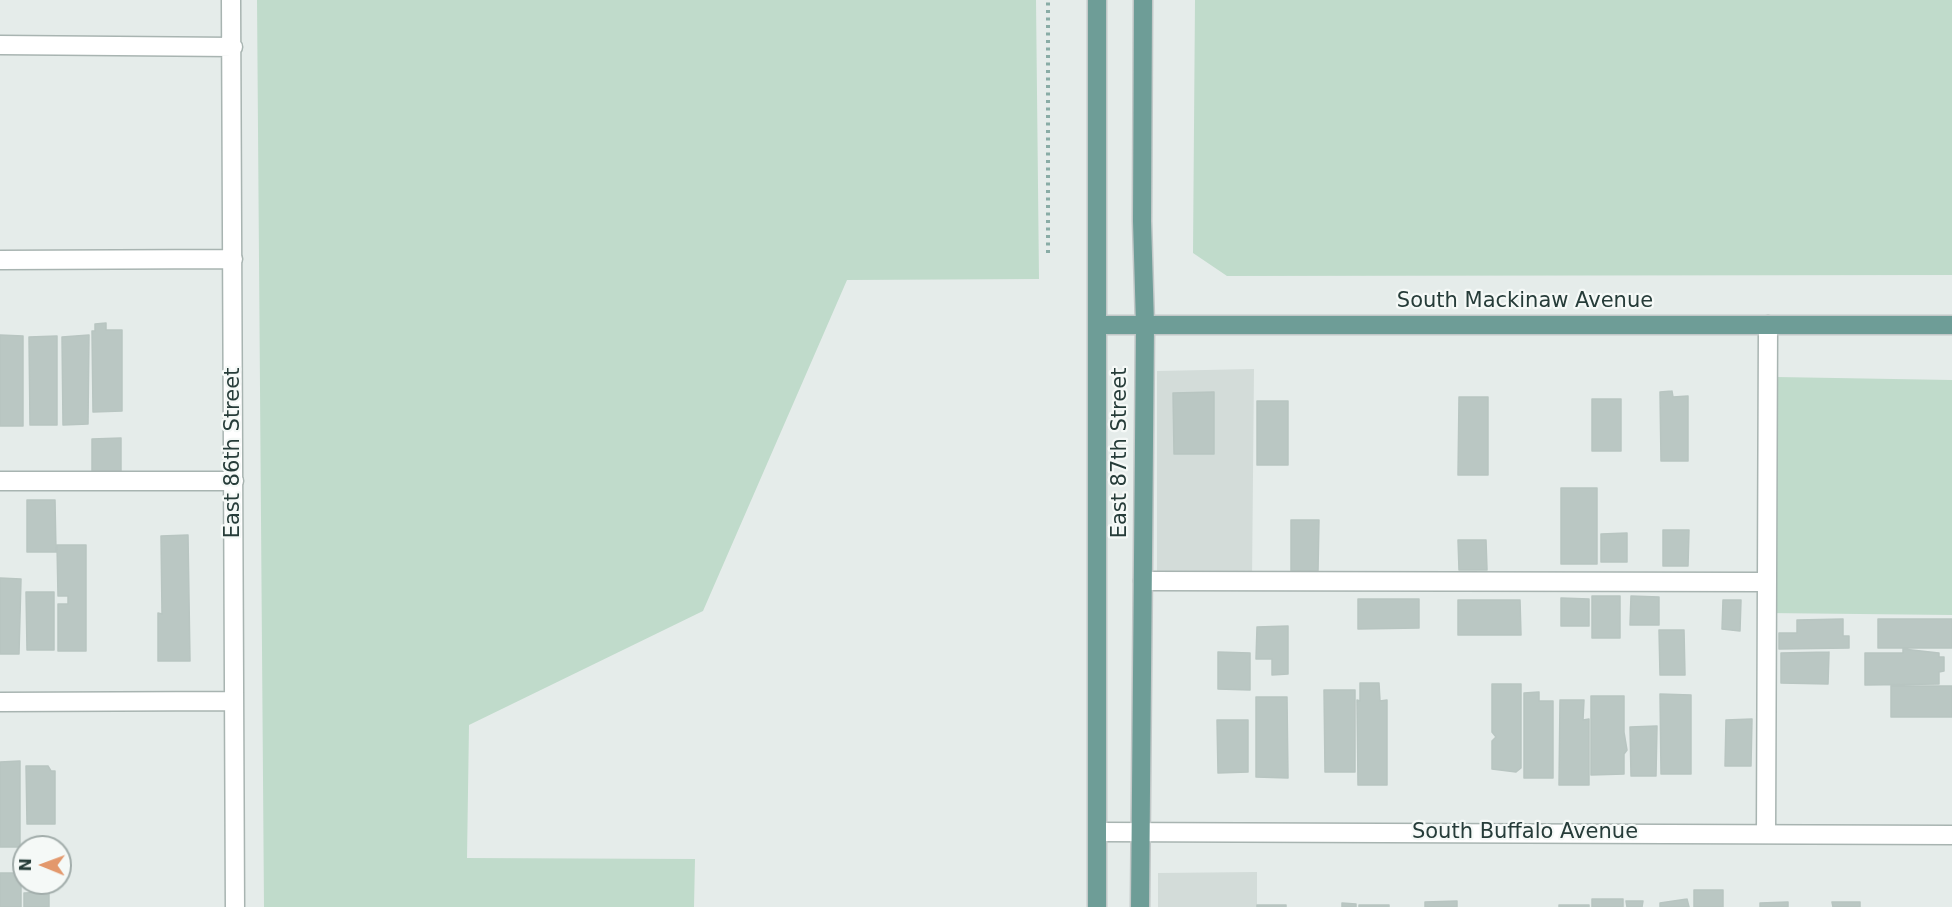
<!DOCTYPE html>
<style>
body{margin:0}
#map{position:relative;width:1952px;height:907px;overflow:hidden;background:#e5ecea;font-family:"DejaVu Sans",sans-serif}
canvas{display:block}
.north{position:absolute;left:12px;top:835px;width:60px;height:60px;box-sizing:border-box;background:#f5f9f7;border:2px solid #a2adab;border-radius:50%;rotate:271deg;font-size:16px;font-weight:700;line-height:24px;text-align:center;color:#263c39}
.north::after{content:'';display:block;margin:auto;width:21px;height:27px;background:#e3986c;clip-path:polygon(50% 0,100% 100%,50% 72%,0 100%)}
</style>
<div id="map">
<canvas width="1952" height="907"></canvas>
<div class="north">N</div>
</div>
<script>
const ctx = document.querySelector('canvas').getContext('2d');
ctx.lineJoin = 'round';
function paint(path, color) { ctx.fillStyle = color; ctx.fill(path, 'evenodd'); }
const shape = rows => new Path2D(rows.map(r => 'M' + r).join(''));
function stroke(path, color, width, dash) { ctx.strokeStyle = color; ctx.lineWidth = width; ctx.lineCap = dash ? 'butt' : 'round'; ctx.setLineDash(dash || []); ctx.stroke(path); }
function label(font, color, halo, rows, align = 'center') {
  ctx.font = font + ' "DejaVu Sans",sans-serif'; ctx.lineWidth = 4.5; ctx.setLineDash([]); ctx.textBaseline = 'middle'; ctx.strokeStyle = halo; ctx.fillStyle = color; for (const [text, x, y, turn = 0] of rows) {
    ctx.save(); ctx.translate(x, y); ctx.rotate((+turn || 0) * Math.PI / 180); ctx.textAlign = isNaN(turn) ? turn : align; if (halo) ctx.strokeText(text, 0, 0); ctx.fillText(text, 0, 0); ctx.restore();
  }
}
paint(shape([
 [1254,369,1252,581,1157,581,1157,371],
 [1257,872,1257,907,1158,907,1158,873]
]), '#d3dcd9');
paint(shape([
 [257,0,1036,0,1039,279,847,280,703,611,469,725,467,858,695,859,694,907,264,907],
 [1195,0,1952,0,1952,275,1227,276,1193,253],
 [1777,377,1952,380,1952,615,1767,613]
]), '#c0dbcb');
const building = shape([
 [106,323,106,330,122,330,122,411,93,412,92,331,95,331,95,324,106,323],
 [0,335,23,336,23,426,0,426,0,335],
 [89,335,88,424,63,425,62,337,89,335],
 [57,336,57,425,30,425,29,337,57,336],
 [1672,391,1673,397,1688,396,1688,461,1661,461,1660,392,1672,391],
 [1214,392,1214,454,1174,454,1173,393,1214,392],
 [1459,397,1488,397,1488,475,1458,475,1459,397],
 [1592,399,1621,399,1621,451,1592,451,1592,399],
 [1257,401,1288,401,1288,465,1257,465,1257,401],
 [121,438,121,471,92,471,92,439,121,438],
 [1561,488,1597,488,1597,564,1561,564,1561,488],
 [27,500,55,500,56,552,27,552,27,500],
 [1291,520,1319,520,1318,571,1291,571,1291,520],
 [1663,530,1689,530,1688,566,1663,566,1663,530],
 [1627,533,1627,562,1601,562,1601,534,1627,533],
 [188,535,190,661,158,661,158,613,162,614,161,536,188,535],
 [1458,540,1486,540,1487,570,1459,570,1458,540],
 [57,545,86,545,86,651,58,651,58,604,68,604,68,596,58,596,57,545],
 [0,578,21,579,19,654,0,654,0,578],
 [26,592,54,592,54,650,27,650,26,592],
 [1592,596,1620,596,1620,638,1592,638,1592,596],
 [1631,596,1659,597,1659,625,1630,625,1631,596],
 [1561,598,1589,599,1589,626,1561,626,1561,598],
 [1358,599,1419,599,1419,628,1358,629,1358,599],
 [1458,600,1520,600,1521,635,1458,635,1458,600],
 [1723,600,1741,600,1740,631,1722,629,1723,600],
 [1843,619,1843,636,1849,636,1849,648,1779,649,1779,633,1797,633,1797,620,1843,619],
 [1878,619,1952,619,1952,648,1878,648,1878,619],
 [1288,626,1288,674,1272,675,1272,659,1256,659,1257,627,1288,626],
 [1659,630,1684,630,1685,675,1660,675,1659,630],
 [1903,649,1939,653,1939,657,1944,657,1944,671,1939,672,1939,684,1865,685,1865,653,1903,653,1903,649],
 [1218,652,1250,653,1250,690,1218,689,1218,652],
 [1829,652,1828,684,1781,683,1781,653,1829,652],
 [1360,683,1379,683,1380,701,1387,700,1387,785,1358,785,1357,700,1360,701,1360,683],
 [1492,684,1521,684,1521,768,1516,772,1492,769,1492,741,1496,737,1492,732,1492,684],
 [1891,686,1952,686,1952,717,1891,717,1891,686],
 [1324,690,1355,690,1355,772,1325,772,1324,690],
 [1539,692,1539,701,1553,701,1553,778,1524,778,1524,693,1539,692],
 [1660,694,1691,695,1691,774,1661,774,1660,694],
 [1591,696,1624,696,1624,732,1627,750,1624,754,1624,774,1591,775,1591,696],
 [1256,697,1287,697,1288,778,1256,777,1256,697],
 [1560,700,1584,700,1583,720,1589,719,1589,785,1559,785,1560,700],
 [1752,719,1751,766,1725,766,1726,720,1752,719],
 [1217,720,1248,720,1248,772,1218,773,1217,720],
 [1657,726,1656,776,1631,776,1630,727,1657,726],
 [20,761,20,847,0,847,0,762,20,761],
 [26,766,48,766,51,771,55,771,55,824,27,824,26,766],
 [0,873,21,873,21,907,0,907,0,873],
 [1694,890,1723,890,1723,907,1694,907,1694,890],
 [49,892,49,907,24,907,24,893,49,892],
 [1592,899,1623,899,1623,907,1592,907,1592,899],
 [1687,899,1689,907,1660,907,1660,903,1687,899],
 [1457,901,1457,907,1425,907,1425,902,1457,901],
 [1626,901,1643,901,1642,907,1627,907,1626,901],
 [1788,902,1788,907,1760,907,1760,903,1788,902],
 [1832,902,1860,902,1860,907,1833,907,1832,902],
 [1342,903,1356,904,1356,907,1342,907,1342,903],
 [1257,905,1286,905,1286,907,1257,907,1257,905],
 [1359,905,1389,905,1389,907,1359,907,1359,905],
 [1559,905,1589,905,1589,907,1559,907,1559,905]
]);
paint(building, '#bac7c3');
stroke(building, '#b8c5c1', 1.5);
const minor = shape([
 [231,0,235,907],
 [0,45,233,47],
 [0,260,233,259],
 [0,481,234,481],
 [1143,581,1767,582],
 [0,702,234,701],
 [1098,832,1952,835],
 [1766,834,1768,325]
]);
const major = shape([
 [1097,0,1097,907],
 [1099,325,1952,325],
 [1140,907,1145,325,1142,221,1143,0]
]);
stroke(minor, '#a8b4b1', 21);
stroke(major, '#c2c8c8', 21);
stroke(shape([
 [1048,253,1048,0]
]), '#89aca6', 4, [3, 4.5]);
stroke(minor, '#fff', 18);
stroke(major, '#6e9d97', 18);
label('21px', '#263c39', '#f5f9f7', [
 ["South Mackinaw Avenue",1525,302],
 ["East 86th Street",234,453,-90],
 ["East 87th Street",1121,453,-90],
 ["South Buffalo Avenue",1525,833]
]);
</script>
